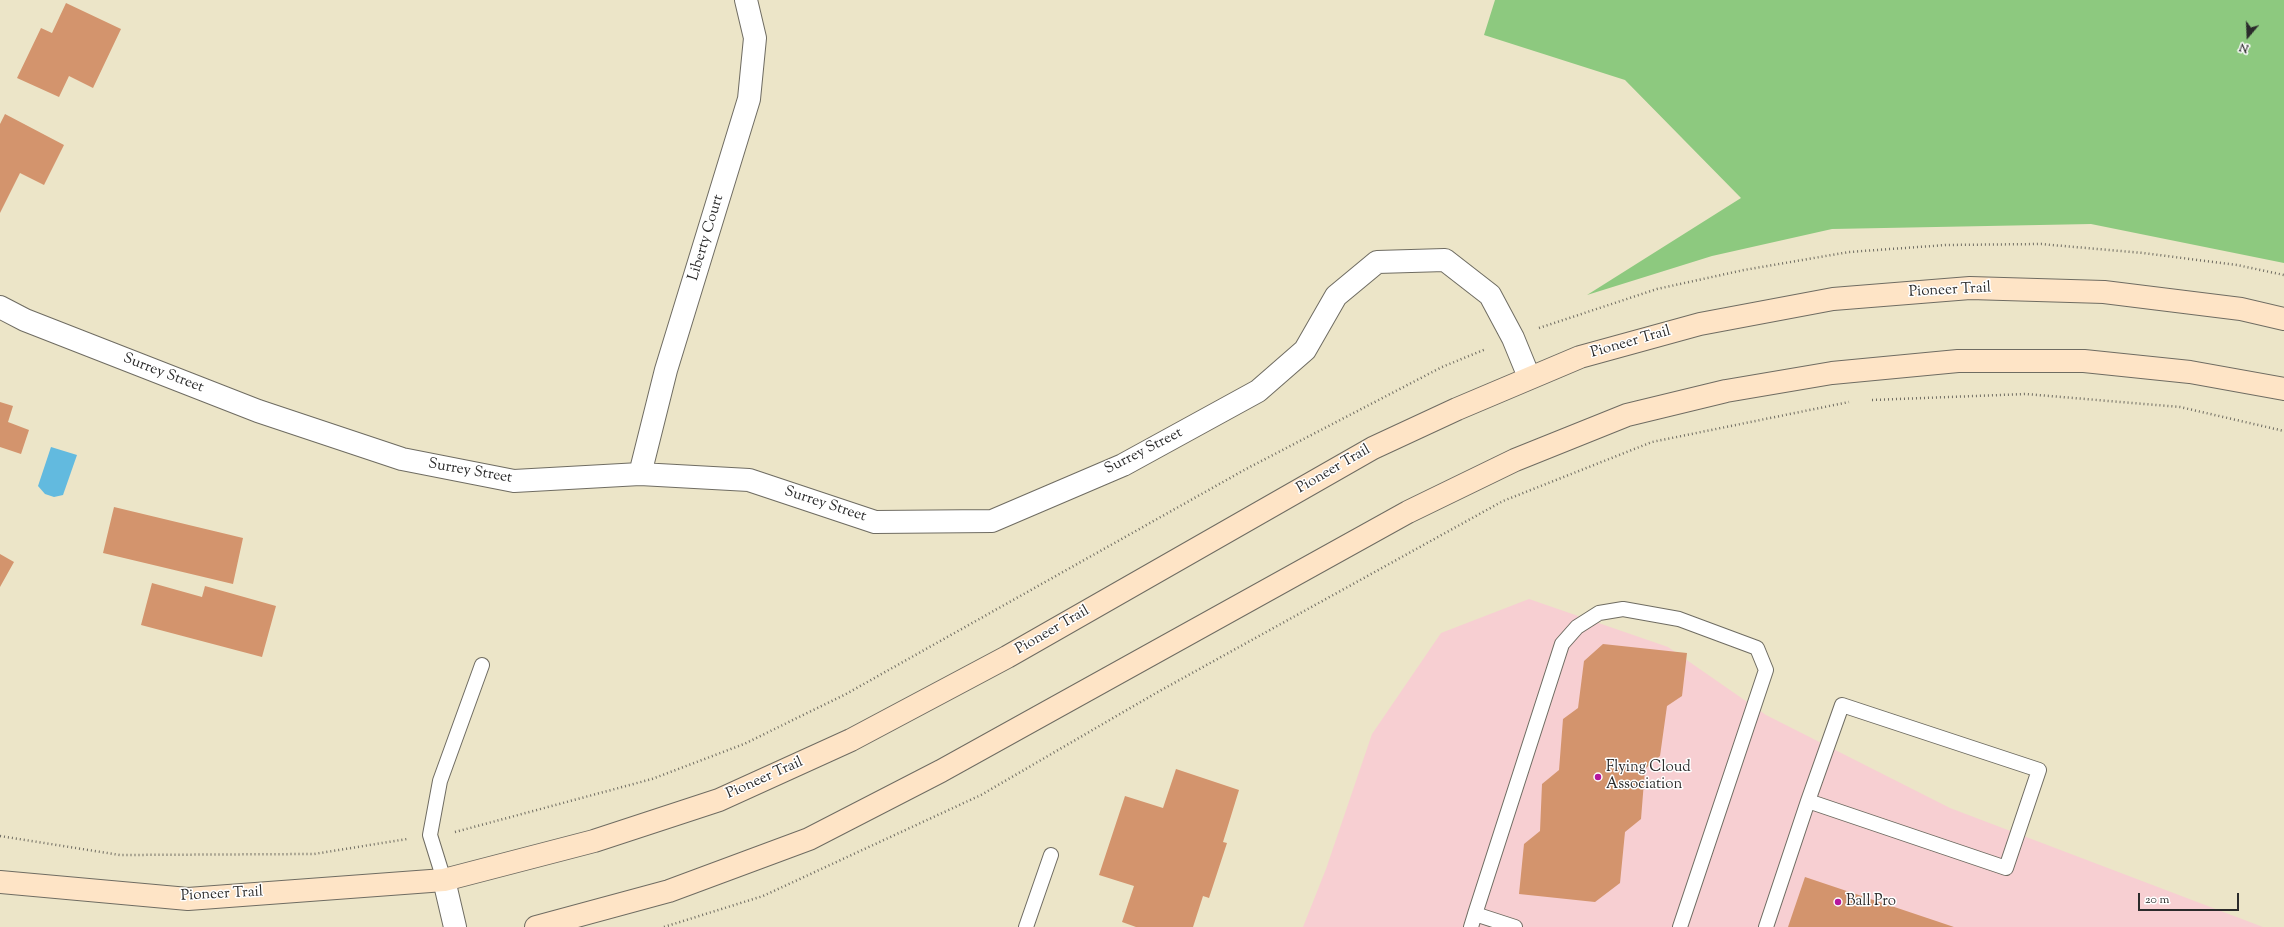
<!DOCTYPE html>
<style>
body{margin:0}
#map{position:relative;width:2284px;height:927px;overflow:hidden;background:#ece5c8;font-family:"Sorts Mill Goudy",serif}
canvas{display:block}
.north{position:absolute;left:2228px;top:16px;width:40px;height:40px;-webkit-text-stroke:3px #fff;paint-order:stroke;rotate:199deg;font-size:11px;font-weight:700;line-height:16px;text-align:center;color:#2b2b2b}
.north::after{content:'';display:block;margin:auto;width:14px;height:18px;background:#2b2b2b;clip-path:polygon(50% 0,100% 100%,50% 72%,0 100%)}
.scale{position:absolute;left:2138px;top:893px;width:101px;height:18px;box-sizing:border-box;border:2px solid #2b2b2b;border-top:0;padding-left:5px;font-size:12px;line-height:14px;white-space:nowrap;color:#2b2b2b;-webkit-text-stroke:3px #fff;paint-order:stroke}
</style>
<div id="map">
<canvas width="2284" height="927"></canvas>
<div class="north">N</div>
<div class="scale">20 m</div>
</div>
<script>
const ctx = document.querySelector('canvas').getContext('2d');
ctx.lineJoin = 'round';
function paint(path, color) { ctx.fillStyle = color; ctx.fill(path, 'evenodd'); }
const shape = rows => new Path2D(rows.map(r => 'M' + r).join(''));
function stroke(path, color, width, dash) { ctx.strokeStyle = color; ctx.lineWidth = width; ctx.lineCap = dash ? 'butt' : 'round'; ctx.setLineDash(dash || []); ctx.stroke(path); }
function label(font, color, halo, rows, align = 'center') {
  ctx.font = font + ' "Sorts Mill Goudy",serif'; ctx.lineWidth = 3; ctx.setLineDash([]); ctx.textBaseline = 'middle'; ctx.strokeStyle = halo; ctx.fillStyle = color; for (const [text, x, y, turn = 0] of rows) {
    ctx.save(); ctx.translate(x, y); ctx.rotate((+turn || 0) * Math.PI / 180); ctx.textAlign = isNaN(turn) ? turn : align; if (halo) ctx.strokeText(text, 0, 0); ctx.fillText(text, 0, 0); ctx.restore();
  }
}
paint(shape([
 [1529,599,1668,647,1766,715,1950,808,2263,927,1303,927,1326,869,1372,734,1441,633]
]), '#f7cfd2');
paint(shape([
 [1495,0,2284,0,2284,263,2091,224,1832,229,1712,256,1587,295,1741,198,1625,80,1484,35]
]), '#8dc97f');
paint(shape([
 [51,447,77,455,63,495,54,497,45,494,38,486]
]), '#62badf');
paint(shape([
 [66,3,121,29,93,88,69,76,59,97,17,78,41,28,52,33],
 [5,114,64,145,44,185,20,173,0,213,0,124],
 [0,402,13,406,8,422,29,430,21,454,0,447],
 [114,507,243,538,233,584,103,553],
 [0,554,14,562,0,587],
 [152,583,202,597,205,586,276,606,262,657,141,625],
 [1603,644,1687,653,1682,696,1667,706,1660,756,1645,769,1641,819,1625,832,1620,883,1595,902,1519,894,1524,844,1540,831,1542,784,1559,770,1563,719,1578,708,1584,661],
 [1176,769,1239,790,1223,842,1227,843,1209,898,1203,896,1193,927,1136,927,1122,922,1134,886,1099,875,1125,796,1163,808],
 [1805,877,1954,927,1788,927]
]), '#d3946d');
const service = shape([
 [444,880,430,835,440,781,482,665],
 [1026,927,1051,855],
 [1471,927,1475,914],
 [1515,927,1475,914,1562,644,1577,627,1599,613,1623,609,1679,619,1757,648,1766,670,1680,927],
 [1766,927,1808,801,1842,705,2039,770,2006,868,1808,801]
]);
const minor = shape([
 [0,307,25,320,258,411,402,459,514,481,640,474,749,480,875,522,992,521,1123,465,1258,391,1305,350,1336,296,1377,262,1445,260,1490,295,1513,338,1529,377],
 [640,474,666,370,749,99,755,38,746,0],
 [444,880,455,927]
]);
const secondary = shape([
 [0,882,188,899,444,880,594,841,719,800,851,740,1007,657,1373,448,1457,409,1580,357,1700,324,1833,299,1970,288,2104,292,2241,309,2284,319],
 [536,927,669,891,809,839,941,771,1408,512,1515,460,1627,415,1726,391,1832,373,1958,361,2084,361,2190,372,2284,389]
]);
stroke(service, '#6f6c62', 16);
stroke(minor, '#6f6c62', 24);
stroke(secondary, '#6f6c62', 24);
stroke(shape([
 [1539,328,1657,289,1744,270,1849,252,1946,245,2041,244,2143,253,2237,265,2284,275],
 [1872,400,2026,394,2180,407,2284,431],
 [455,832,652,779,744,744,846,694,1246,469,1442,367,1486,349],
 [0,836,120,855,314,854,407,839],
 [664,927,763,896,981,795,1156,693,1503,501,1652,442,1849,402]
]), '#6f6c62', 2.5, [1, 3]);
stroke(service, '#fff', 14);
stroke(minor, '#fff', 22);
stroke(secondary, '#fee4c6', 22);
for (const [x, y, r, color] of [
 [1598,777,4,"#b5179e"],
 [1838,902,4,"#b5179e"]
]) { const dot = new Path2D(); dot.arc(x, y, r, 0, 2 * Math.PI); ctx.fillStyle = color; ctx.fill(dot); stroke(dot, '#fff', 1.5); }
label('15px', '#2b2b2b', '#fff', [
 ["Liberty Court",707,238,-73],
 ["Pioneer Trail",1950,291,-3],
 ["Pioneer Trail",1631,343,-16],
 ["Surrey Street",163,374,21],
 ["Surrey Street",1144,452,-27],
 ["Pioneer Trail",1334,470,-30],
 ["Surrey Street",470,472,10],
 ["Surrey Street",825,505,18],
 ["Pioneer Trail",1053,631,-30],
 ["Pioneer Trail",765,779,-24],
 ["Pioneer Trail",222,895,-3]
]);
label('15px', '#2b2b2b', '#fff', [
 ["Flying Cloud",1606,768],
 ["Association",1606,785],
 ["Ball Pro",1846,902]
], 'left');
</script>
